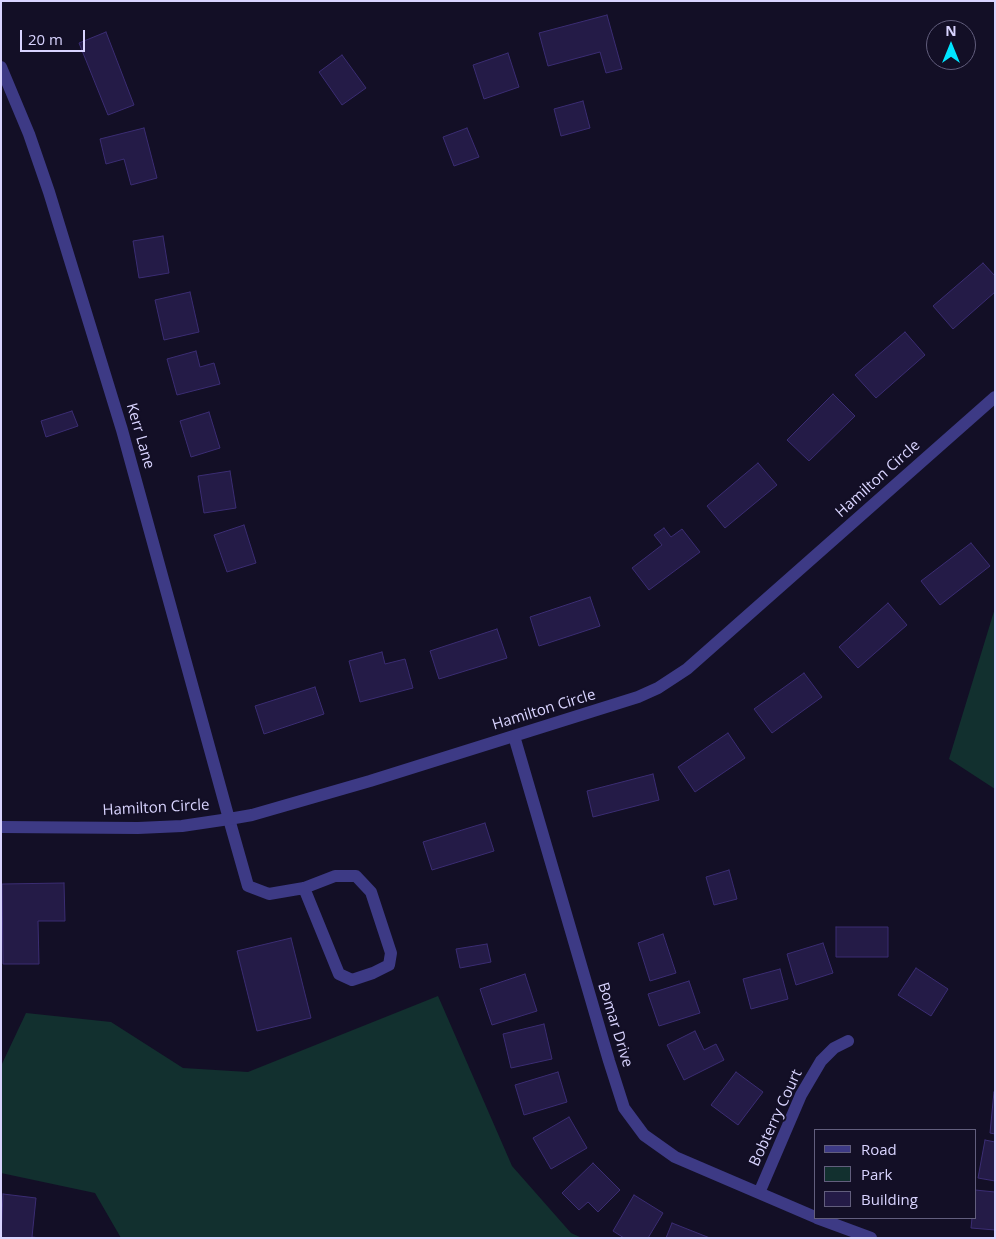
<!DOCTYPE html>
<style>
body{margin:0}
#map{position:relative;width:996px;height:1239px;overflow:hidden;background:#130f26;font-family:"Open Sans",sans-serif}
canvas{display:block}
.frame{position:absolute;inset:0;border:2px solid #d9d4ff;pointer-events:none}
.legend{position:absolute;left:814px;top:1129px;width:162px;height:90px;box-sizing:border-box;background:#130f26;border:1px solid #625e7d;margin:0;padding:6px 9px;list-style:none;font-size:15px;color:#d9d4ff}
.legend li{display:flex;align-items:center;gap:10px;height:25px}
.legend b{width:25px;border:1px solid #625e7d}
.north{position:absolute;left:926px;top:20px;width:50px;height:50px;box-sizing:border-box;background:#130f26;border:1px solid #625e7d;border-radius:50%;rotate:0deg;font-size:14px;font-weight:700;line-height:20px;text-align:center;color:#d9d4ff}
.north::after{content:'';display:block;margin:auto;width:18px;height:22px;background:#00e5ff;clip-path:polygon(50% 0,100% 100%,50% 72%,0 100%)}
.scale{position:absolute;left:20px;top:30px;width:65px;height:22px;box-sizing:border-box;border:2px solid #d9d4ff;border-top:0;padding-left:6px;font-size:15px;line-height:18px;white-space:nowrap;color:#d9d4ff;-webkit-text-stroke:4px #130f26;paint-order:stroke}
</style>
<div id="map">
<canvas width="996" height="1239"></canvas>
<div class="frame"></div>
<ul class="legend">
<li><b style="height:6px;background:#3d3a85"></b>Road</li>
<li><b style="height:14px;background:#12302f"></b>Park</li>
<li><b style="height:14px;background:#241b47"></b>Building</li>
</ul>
<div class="north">N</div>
<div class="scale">20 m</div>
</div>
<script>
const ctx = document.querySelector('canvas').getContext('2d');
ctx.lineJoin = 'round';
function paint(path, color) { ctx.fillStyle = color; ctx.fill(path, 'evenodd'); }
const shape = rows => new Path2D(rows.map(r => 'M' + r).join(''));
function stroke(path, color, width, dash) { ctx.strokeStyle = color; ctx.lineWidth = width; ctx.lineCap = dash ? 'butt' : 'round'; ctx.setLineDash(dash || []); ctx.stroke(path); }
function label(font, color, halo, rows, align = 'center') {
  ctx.font = font + ' "Open Sans",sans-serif'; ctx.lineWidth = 4; ctx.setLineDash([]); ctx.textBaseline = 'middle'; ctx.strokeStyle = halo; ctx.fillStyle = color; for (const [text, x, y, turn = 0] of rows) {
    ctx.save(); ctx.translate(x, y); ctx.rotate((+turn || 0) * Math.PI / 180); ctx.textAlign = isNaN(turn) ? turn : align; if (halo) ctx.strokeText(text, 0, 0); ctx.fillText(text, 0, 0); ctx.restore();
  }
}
paint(shape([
 [995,608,995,789,949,759],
 [438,996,512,1166,571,1233,582,1238,121,1238,95,1193,1,1173,1,1066,26,1013,111,1022,183,1068,248,1072]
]), '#12302f');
const building = shape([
 [607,15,622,69,606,73,600,52,548,66,539,33,607,15],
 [106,32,134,105,108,115,79,43,106,32],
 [508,53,519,87,484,99,473,65,508,53],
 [342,55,366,88,342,105,319,72,342,55],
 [583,101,590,128,561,136,554,109,583,101],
 [144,128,157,178,131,185,124,159,106,164,100,139,144,128],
 [467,128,479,157,454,166,443,137,467,128],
 [163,236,169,273,139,278,133,241,163,236],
 [983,263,995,276,995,292,953,329,933,306,983,263],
 [190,292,199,332,164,340,155,300,190,292],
 [905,332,925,355,876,398,855,375,905,332],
 [196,351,200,367,214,363,220,384,177,395,167,359,196,351],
 [833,394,855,416,809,461,787,440,833,394],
 [72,411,78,426,46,437,41,421,72,411],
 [209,412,220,448,191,457,180,421,209,412],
 [758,463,777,485,725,528,707,506,758,463],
 [230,471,236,508,204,513,198,476,230,471],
 [244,525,256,563,227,572,214,535,244,525],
 [664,528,671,537,682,529,700,552,649,590,632,568,662,545,654,535,664,528],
 [971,543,990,566,940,605,921,581,971,543],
 [590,597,600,626,539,646,530,617,590,597],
 [888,603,907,625,858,668,839,647,888,603],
 [497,629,507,658,439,679,430,651,497,629],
 [382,652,385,664,405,659,413,688,360,702,349,661,382,652],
 [804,673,822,697,772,733,754,709,804,673],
 [315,687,324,714,264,734,255,706,315,687],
 [728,733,745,758,695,792,678,767,728,733],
 [653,774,659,800,593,817,587,791,653,774],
 [485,823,494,851,432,870,423,842,485,823],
 [729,870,737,899,714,905,706,877,729,870],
 [64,883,65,921,38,921,39,964,3,964,2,884,64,883],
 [836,927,888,927,888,957,836,957,836,927],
 [663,934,676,973,650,981,638,943,663,934],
 [291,938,311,1018,257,1031,237,951,291,938],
 [823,943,833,973,796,985,787,954,823,943],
 [487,944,491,962,460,968,456,949,487,944],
 [916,968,948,989,931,1016,898,995,916,968],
 [780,969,788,999,751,1009,743,979,780,969],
 [525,974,537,1011,492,1025,480,989,525,974],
 [689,981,700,1013,659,1026,648,994,689,981],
 [544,1024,552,1059,511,1068,503,1034,544,1024],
 [695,1031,704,1050,716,1044,724,1060,684,1080,667,1045,695,1031],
 [558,1072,567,1102,524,1115,515,1085,558,1072],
 [736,1072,763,1092,738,1125,711,1105,736,1072],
 [994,1092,995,1092,995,1134,990,1133,994,1092],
 [569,1117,587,1148,551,1169,533,1138,569,1117],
 [985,1140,995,1142,995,1181,978,1178,985,1140],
 [593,1163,620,1190,598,1212,588,1202,579,1210,562,1193,593,1163],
 [975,1190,995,1192,995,1230,971,1228,972,1218,975,1218,975,1190],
 [3,1194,36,1198,32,1237,40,1238,1,1238,3,1194],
 [634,1195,663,1213,648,1238,624,1238,613,1231,634,1195],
 [672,1223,710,1238,666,1238,672,1223]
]);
paint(building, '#241b47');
stroke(building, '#3b2d73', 1);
stroke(shape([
 [229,819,248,886,269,894,304,888,335,876,356,876,371,892,391,953,389,965,373,973,352,980,339,974,304,888]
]), '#3d3a85', 12);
stroke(shape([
 [1,67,29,134,49,192,122,430,229,819],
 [514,736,609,1061,624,1108,644,1135,675,1157,815,1217],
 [1,827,138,828,182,826,229,819,252,815,370,781,638,697,658,688,687,669,995,397],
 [759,1193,801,1095,821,1061,834,1048,848,1041],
 [817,1218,871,1238]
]), '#3d3a85', 12);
label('15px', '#d9d4ff', '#130f26', [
 ["Kerr Lane",140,436,74],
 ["Hamilton Circle",878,479,-42],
 ["Hamilton Circle",544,710,-17],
 ["Hamilton Circle",156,808,-3],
 ["Bomar Drive",615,1025,73],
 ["Bobterry Court",776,1118,-65]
]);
</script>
